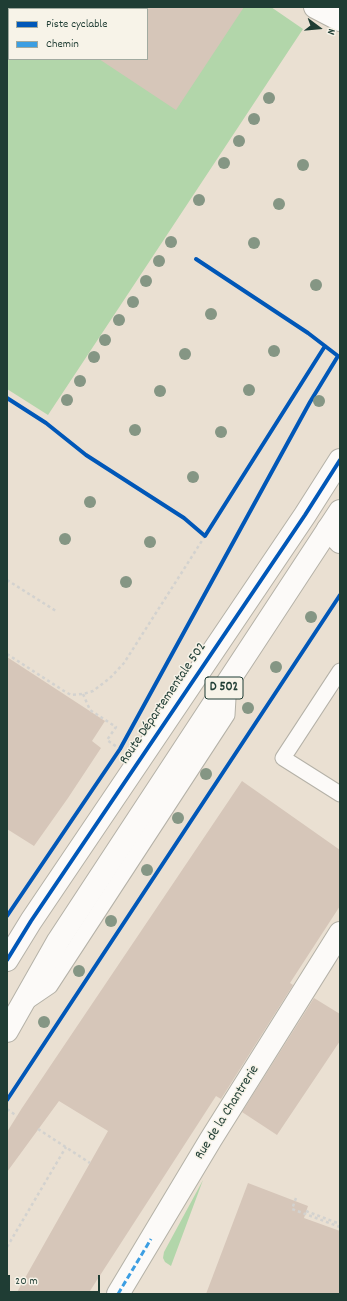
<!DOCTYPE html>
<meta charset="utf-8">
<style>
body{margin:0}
#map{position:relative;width:347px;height:1301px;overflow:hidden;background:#eae0d2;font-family:Dekko,sans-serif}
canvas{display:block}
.frame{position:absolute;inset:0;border:8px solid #1f3d34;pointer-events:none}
.legend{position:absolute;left:8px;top:8px;width:140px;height:52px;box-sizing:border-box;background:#f7f3e8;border:1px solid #a1aaa0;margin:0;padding:5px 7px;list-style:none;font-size:12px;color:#1f3d34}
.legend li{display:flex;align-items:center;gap:8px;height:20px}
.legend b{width:20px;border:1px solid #a1aaa0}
.north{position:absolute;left:299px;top:8px;width:40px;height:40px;-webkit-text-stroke:3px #f7f3e8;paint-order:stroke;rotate:106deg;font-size:11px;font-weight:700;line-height:16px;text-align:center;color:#1f3d34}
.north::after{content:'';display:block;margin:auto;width:14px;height:18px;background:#1f3d34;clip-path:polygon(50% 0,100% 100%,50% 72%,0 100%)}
.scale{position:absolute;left:8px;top:1275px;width:92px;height:18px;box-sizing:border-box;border:2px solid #1f3d34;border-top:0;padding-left:5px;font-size:12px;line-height:14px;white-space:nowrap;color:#1f3d34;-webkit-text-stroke:3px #f7f3e8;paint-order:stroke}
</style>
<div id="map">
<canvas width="347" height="1301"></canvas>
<div class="frame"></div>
<ul class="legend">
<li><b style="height:5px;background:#0057b8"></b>Piste cyclable</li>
<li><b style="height:5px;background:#3c9ee2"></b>Chemin</li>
</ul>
<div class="north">N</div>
<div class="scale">20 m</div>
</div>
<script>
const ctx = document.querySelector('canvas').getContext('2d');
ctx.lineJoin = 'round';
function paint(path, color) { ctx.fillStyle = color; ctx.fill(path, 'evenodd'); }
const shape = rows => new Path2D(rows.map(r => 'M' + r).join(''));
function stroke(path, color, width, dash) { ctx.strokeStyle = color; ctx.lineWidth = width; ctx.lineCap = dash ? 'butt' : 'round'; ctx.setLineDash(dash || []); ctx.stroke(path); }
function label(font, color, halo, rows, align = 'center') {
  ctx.font = font + ' Dekko,sans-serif'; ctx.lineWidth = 3; ctx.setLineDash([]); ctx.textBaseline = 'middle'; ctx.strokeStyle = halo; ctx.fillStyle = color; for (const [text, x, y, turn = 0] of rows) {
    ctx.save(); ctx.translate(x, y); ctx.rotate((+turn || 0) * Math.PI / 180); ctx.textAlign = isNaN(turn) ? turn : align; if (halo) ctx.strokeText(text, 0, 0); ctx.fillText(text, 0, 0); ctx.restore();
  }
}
paint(shape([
 [7,7,271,7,303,29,48,415,7,389],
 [9,9,147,9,147,59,9,59],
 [203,1180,171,1266,165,1262,163,1258,164,1252]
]), '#b2d6aa');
paint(shape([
 [147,7,244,7,176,110,99,59,147,59],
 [7,657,105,721,92,741,101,748,68,798,34,846,7,829],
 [242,781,340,850,340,906,290,983,293,985,221,1099,216,1096,88,1294,16,1294,108,1131,59,1101,7,1172,7,1132,22,1108],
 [314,998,340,1014,340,1041,277,1135,242,1112],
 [248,1183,308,1206,304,1218,340,1231,340,1294,206,1294]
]), '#d6c6b9');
const service = shape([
 [340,671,283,758,340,794],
 [25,1003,50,986,227,715,229,681]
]);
const minor = shape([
 [315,7,340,20],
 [328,529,340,542],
 [118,1294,211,1139,340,933]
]);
const primary = shape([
 [7,960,31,921,305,515,340,460],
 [7,1031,58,941,340,511]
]);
stroke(service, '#b4b1a7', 17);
stroke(minor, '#b4b1a7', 24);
stroke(primary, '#b4b1a7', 24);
stroke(shape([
 [7,398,46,423,86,455,184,518,205,536,325,346],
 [7,580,56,611],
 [7,654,64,691,71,695,83,694,93,691,110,678,124,663,205,536],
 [153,688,310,402,338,356,308,333,196,259],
 [83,694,90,710,116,727,107,740,117,747],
 [7,1109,17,1116],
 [38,1129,90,1163],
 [296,1198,292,1209,340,1227],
 [306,1211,340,1224],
 [7,1247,66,1147]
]), '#d3d2cf', 2.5, [3, 3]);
stroke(service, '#fcfaf8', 15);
stroke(minor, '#fcfaf8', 22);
stroke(primary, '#fcfaf8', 22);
stroke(shape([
 [118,1294,151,1239]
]), '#3c9ee2', 3, [6, 3]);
stroke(shape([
 [7,398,46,423,86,455,184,518,205,536,325,346],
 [7,916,120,749,310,402,338,356,308,333,196,259],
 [7,960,31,921,305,515,340,460],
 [7,1100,340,595]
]), '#0057b8', 4);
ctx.fillStyle = '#859684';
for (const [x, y] of [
 [269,98],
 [254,119],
 [239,141],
 [224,163],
 [303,165],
 [199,200],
 [279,204],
 [171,242],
 [254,243],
 [159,261],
 [146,281],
 [316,285],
 [133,302],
 [211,314],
 [119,320],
 [105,340],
 [274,351],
 [185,354],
 [94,357],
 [80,381],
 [249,390],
 [160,391],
 [67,400],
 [319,401],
 [135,430],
 [221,432],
 [193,477],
 [90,502],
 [65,539],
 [150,542],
 [126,582],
 [311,617],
 [276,667],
 [248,708],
 [206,774],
 [178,818],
 [147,870],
 [111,921],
 [79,971],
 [44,1022]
]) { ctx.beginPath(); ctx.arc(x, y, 6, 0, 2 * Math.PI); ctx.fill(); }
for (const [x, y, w] of [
 [224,688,38]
]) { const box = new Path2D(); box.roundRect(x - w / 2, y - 11, w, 22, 3); ctx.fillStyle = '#f7f3e8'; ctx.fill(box); stroke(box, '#1f3d34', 1); }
label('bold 13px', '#1f3d34', null, [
 ["D 502",224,688]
]);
label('14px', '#1f3d34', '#f7f3e8', [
 ["Route Départementale 502",164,704,-56],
 ["Rue de la Chantrerie",228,1113,-58]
]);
</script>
